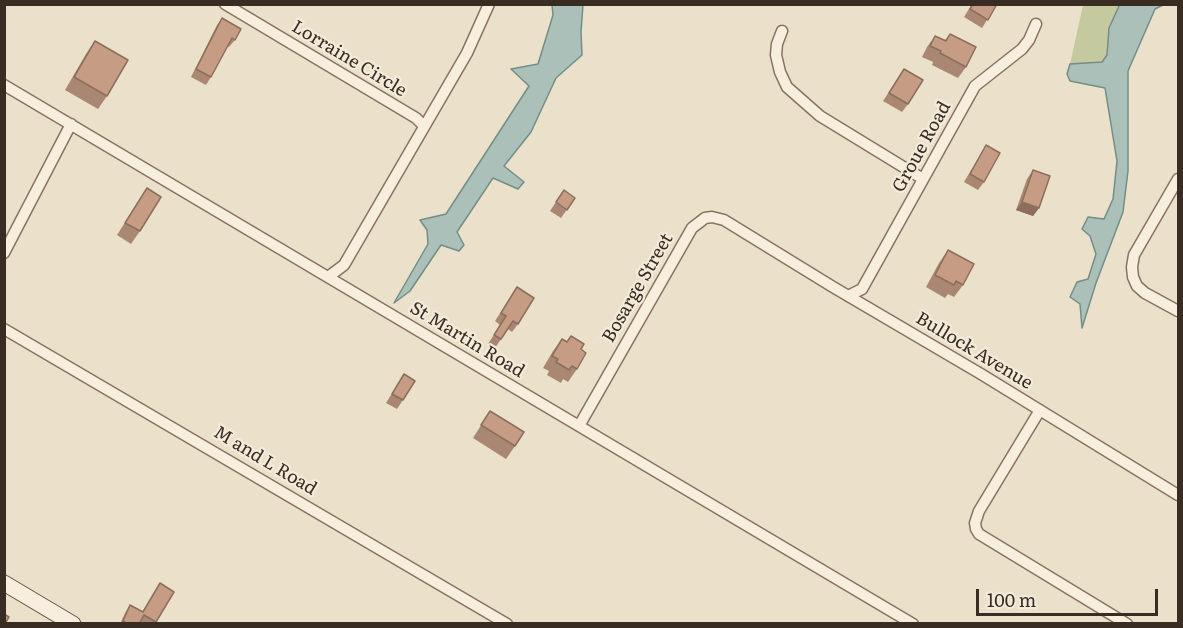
<!DOCTYPE html>
<style>
body{margin:0}
#map{position:relative;width:1183px;height:628px;overflow:hidden;background:#ebe1cb;font-family:Literata,serif}
canvas{display:block}
.frame{position:absolute;inset:0;border:6px solid #392c22;pointer-events:none}
.scale{position:absolute;left:976px;top:589px;width:182px;height:27px;box-sizing:border-box;border:3px solid #392c22;border-top:0;padding-left:8px;font-size:18px;line-height:21px;white-space:nowrap;color:#392c22;-webkit-text-stroke:4px #f3ebda;paint-order:stroke}
</style>
<div id="map">
<canvas width="1183" height="628"></canvas>
<div class="frame"></div>
<div class="scale">100 m</div>
</div>
<script>
const ctx = document.querySelector('canvas').getContext('2d');
ctx.lineJoin = 'round';
function paint(path, color) { ctx.fillStyle = color; ctx.fill(path, 'evenodd'); }
const shape = rows => new Path2D(rows.map(r => 'M' + r).join(''));
function stroke(path, color, width, dash) { ctx.strokeStyle = color; ctx.lineWidth = width; ctx.lineCap = dash ? 'butt' : 'round'; ctx.setLineDash(dash || []); ctx.stroke(path); }
function label(font, color, halo, rows, align = 'center') {
  ctx.font = font + ' Literata,serif'; ctx.lineWidth = 4.5; ctx.setLineDash([]); ctx.textBaseline = 'middle'; ctx.strokeStyle = halo; ctx.fillStyle = color; for (const [text, x, y, turn = 0] of rows) {
    ctx.save(); ctx.translate(x, y); ctx.rotate((+turn || 0) * Math.PI / 180); ctx.textAlign = isNaN(turn) ? turn : align; if (halo) ctx.strokeText(text, 0, 0); ctx.fillText(text, 0, 0); ctx.restore();
  }
}
paint(shape([
 [1083,5,1120,5,1109,28,1107,55,1102,62,1070,64]
]), '#c5c99f');
const water = shape([
 [1120,4,1163,5,1155,9,1128,71,1128,171,1123,212,1096,283,1082,328,1080,304,1070,297,1077,282,1088,279,1096,254,1090,236,1082,229,1088,217,1104,219,1113,199,1117,161,1105,88,1070,81,1067,74,1070,64,1102,62,1107,55,1109,28,1120,4],
 [552,5,583,5,581,32,582,55,556,78,531,132,504,166,524,182,518,189,493,178,457,232,464,245,459,251,441,245,410,291,394,303,428,244,427,230,420,220,446,214,529,86,511,69,538,64,553,15,552,5]
]);
paint(water, '#abc0b9');
stroke(water, '#728e86', 1.5);
const street = shape([
 [225,4,416,118,424,126],
 [782,31,777,44,776,55,780,72,787,87,820,116,923,179],
 [4,85,913,624],
 [1178,179,1134,255,1132,267,1133,277,1137,286,1145,293,1178,311],
 [4,253,71,124],
 [328,277,344,265,467,53,489,4],
 [848,296,862,289,975,86,1022,49,1029,40,1036,24],
 [4,329,507,624],
 [1040,410,979,511,975,523,976,529,979,534,1127,624],
 [579,426,692,228,705,218,712,217,724,220,833,287,981,374,1178,495]
]);
const secondary = shape([
 [4,583,73,624]
]);
stroke(street, '#877460', 13);
stroke(secondary, '#695543', 17);
stroke(street, '#f7eede', 10);
stroke(secondary, '#f7eede', 15);
paint(shape([
 [972,4,997,4,982,28,964,17],
 [222,18,235,40,229,47,227,46,211,77,206,85,191,77,217,25],
 [950,34,966,67,958,78,932,65,933,62,922,57,927,47,935,36,945,40],
 [95,41,107,96,98,109,65,90,86,54],
 [904,69,908,104,902,112,883,101],
 [986,145,984,182,978,190,964,182],
 [1033,170,1039,208,1033,216,1016,210,1027,179],
 [147,188,140,231,131,244,117,235],
 [564,190,575,198,561,218,550,211],
 [948,250,963,285,954,297,948,294,945,298,926,287,939,263],
 [517,287,518,324,512,332,508,329,495,348,488,344,500,325,495,321],
 [562,339,581,349,577,369,568,382,563,379,561,383,547,375,549,371,543,368,553,351],
 [404,374,403,400,397,409,386,403],
 [490,411,515,446,506,459,473,438],
 [160,583,174,592,155,624,120,624,125,613,130,605,142,612]
]), '#aa8772');
paint(shape([
 [1022,202,1039,208,1033,216,1016,210]
]), '#8b6e5c');
const building = shape([
 [973,4,997,4,988,20,970,9,973,4],
 [222,18,241,29,235,40,232,38,211,77,196,69,222,18],
 [950,34,976,47,966,67,940,53,941,51,930,46,935,36,946,41,950,34],
 [95,41,128,60,107,96,74,77,95,41],
 [904,69,923,80,908,104,889,93,904,69],
 [986,145,1000,153,984,182,970,174,986,145],
 [1033,170,1050,176,1039,208,1022,202,1033,170],
 [147,188,161,197,140,231,125,223,147,188],
 [564,190,575,198,567,210,556,202,564,190],
 [948,250,974,264,963,285,956,281,954,285,935,275,948,250],
 [517,287,534,298,518,324,513,321,501,339,494,335,506,316,501,313,517,287],
 [571,336,584,344,581,349,586,353,577,369,572,366,569,370,556,362,558,359,552,356,562,339,567,342,571,336],
 [404,374,415,381,403,400,392,394,404,374],
 [490,411,524,432,515,446,481,425,490,411],
 [160,583,174,592,156,622,144,615,139,624,128,624,123,621,130,605,143,612,160,583],
 [4,614,9,617,5,624,4,624,4,614]
]);
paint(building, '#c69d84');
stroke(building, '#8b6e5c', 1.5);
label('18px', '#392c22', '#f3ebda', [
 ["Lorraine Circle",349,59,31],
 ["Groue Road",922,147,-61],
 ["Bosarge Street",638,288,-60],
 ["St Martin Road",467,340,31],
 ["Bullock Avenue",974,351,31],
 ["M and L Road",265,461,31]
]);
</script>
